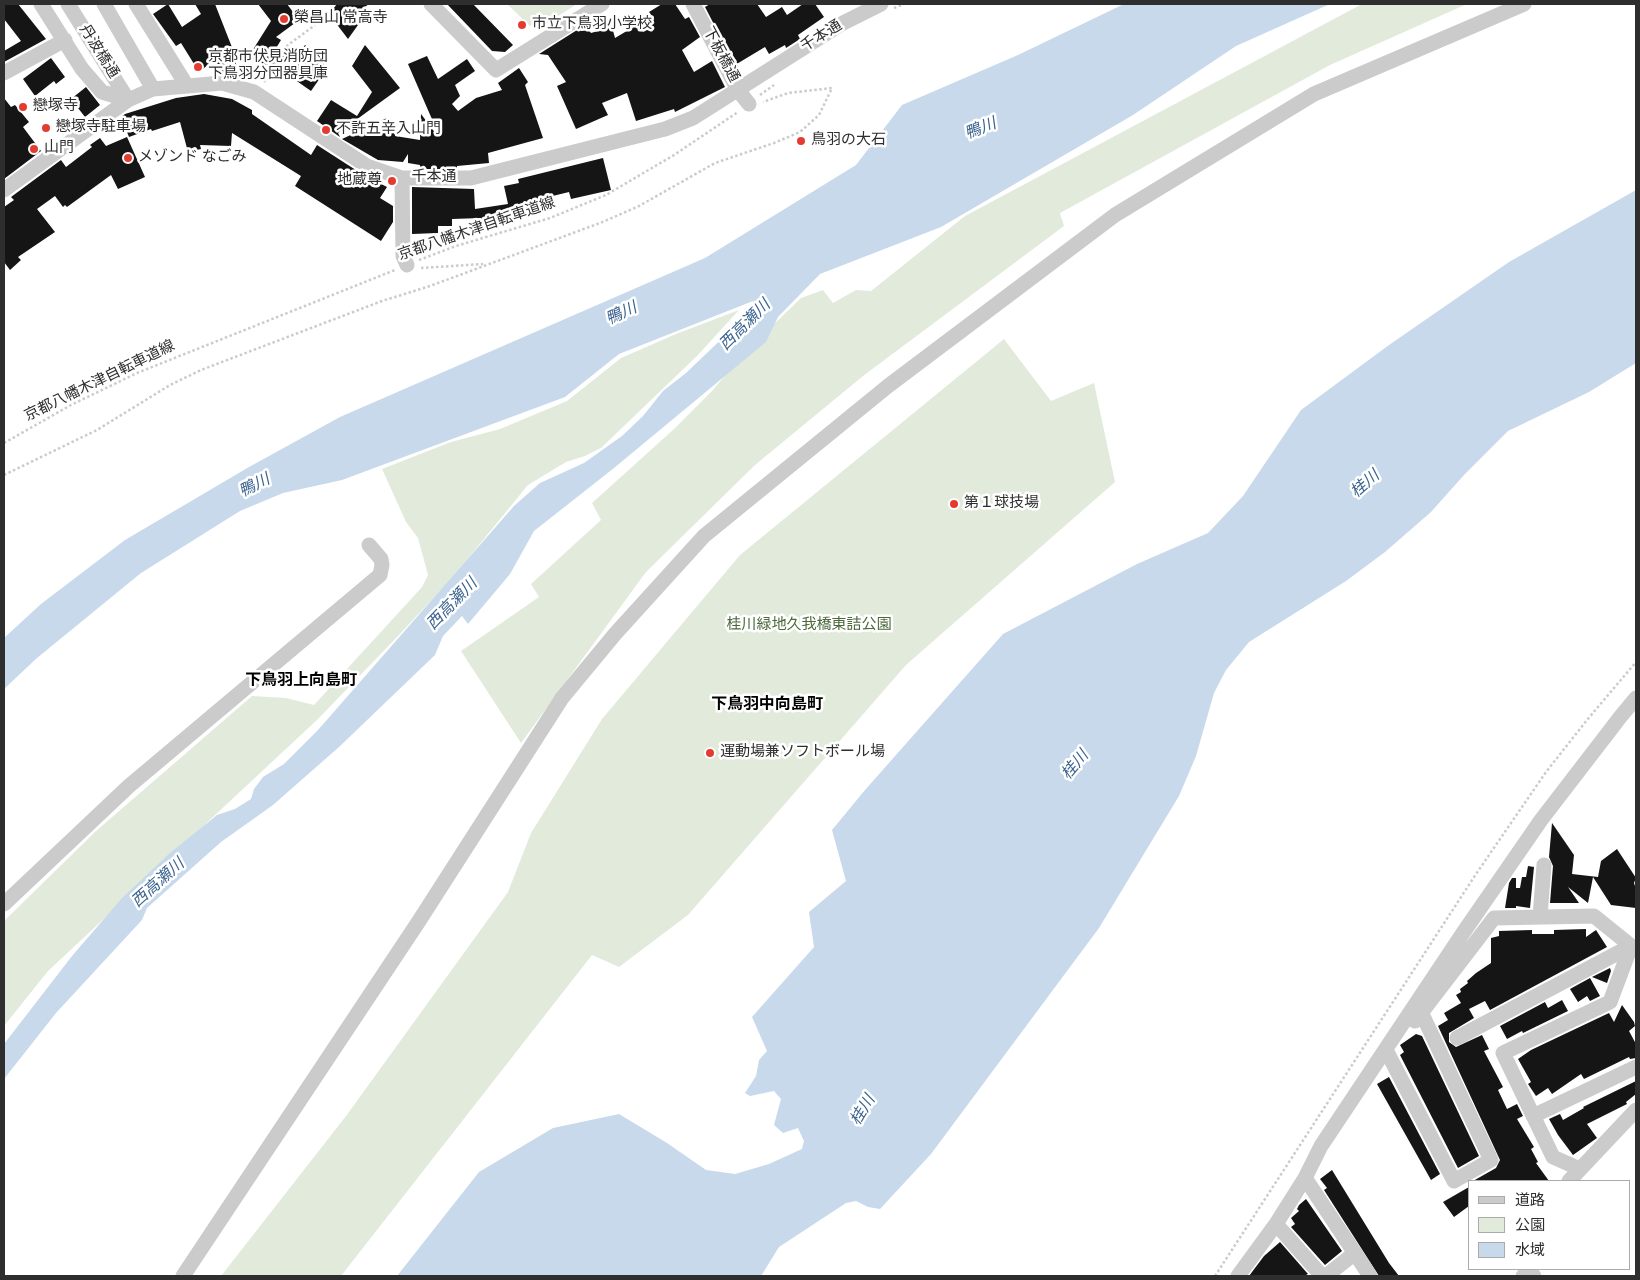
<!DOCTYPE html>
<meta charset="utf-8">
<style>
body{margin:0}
#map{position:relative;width:1640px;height:1280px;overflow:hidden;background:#fff;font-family:Overpass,"Noto Sans JP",sans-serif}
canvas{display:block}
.frame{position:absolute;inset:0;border:5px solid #2e2e2e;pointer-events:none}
.legend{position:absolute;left:1468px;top:1180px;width:162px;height:90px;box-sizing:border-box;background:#fff;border:1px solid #ababab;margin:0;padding:6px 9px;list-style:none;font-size:15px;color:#2e2e2e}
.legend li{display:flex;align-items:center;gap:10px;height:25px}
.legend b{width:25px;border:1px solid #ababab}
</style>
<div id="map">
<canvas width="1640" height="1280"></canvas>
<div class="frame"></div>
<ul class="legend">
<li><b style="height:6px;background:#cbcbcb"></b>道路</li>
<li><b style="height:14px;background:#e2ebdb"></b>公園</li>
<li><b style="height:14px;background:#c7d9eb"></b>水域</li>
</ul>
</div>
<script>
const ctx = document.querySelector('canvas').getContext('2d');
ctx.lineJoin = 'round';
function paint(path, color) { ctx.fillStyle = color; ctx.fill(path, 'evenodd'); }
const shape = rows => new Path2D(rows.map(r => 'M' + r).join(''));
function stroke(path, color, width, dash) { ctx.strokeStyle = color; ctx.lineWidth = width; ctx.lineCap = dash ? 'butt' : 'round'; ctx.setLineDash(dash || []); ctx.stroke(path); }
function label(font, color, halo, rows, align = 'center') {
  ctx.font = font + ' Overpass,"Noto Sans JP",sans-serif'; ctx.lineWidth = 5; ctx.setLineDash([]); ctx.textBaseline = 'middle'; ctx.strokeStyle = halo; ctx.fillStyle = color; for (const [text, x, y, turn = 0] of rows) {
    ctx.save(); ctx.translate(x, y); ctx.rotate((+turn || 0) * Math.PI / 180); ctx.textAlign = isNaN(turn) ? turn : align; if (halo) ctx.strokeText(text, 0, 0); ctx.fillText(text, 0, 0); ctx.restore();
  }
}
paint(shape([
 [507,4,577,4,541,27,536,21,530,26],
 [1362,4,1467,4,1330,65,1060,213,1064,226,863,376,755,465,646,572,521,743,461,651,539,597,531,584,601,520,592,503,674,429,712,391,745,352,801,298,823,290,833,303,856,290,871,291,965,216],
 [739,310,697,356,601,448,585,456,566,462,528,485,452,578,399,635,318,719,48,971,4,1026,4,921,96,831,252,696,286,698,314,705,422,587,428,575,418,538,406,522,382,469,451,442,500,429,567,401,621,358,676,334],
 [1004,339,1051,401,1094,383,1115,482,906,665,688,915,619,967,592,955,341,1276,221,1276,346,1116,508,892,531,833,602,719,740,555]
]), '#e2ebdb');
paint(shape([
 [1124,4,1330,4,1236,46,1133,115,941,227,820,274,778,317,766,342,614,468,534,531,510,574,468,624,462,616,443,636,435,655,339,747,273,805,221,842,147,908,142,920,56,1013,4,1079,4,1044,72,956,122,898,170,853,217,815,235,809,251,799,254,789,263,777,284,764,318,730,514,506,540,483,584,463,622,436,643,416,663,391,686,373,731,330,754,304,753,301,619,354,565,397,342,480,283,493,240,511,141,573,37,658,4,689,4,638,41,604,125,540,249,467,340,417,705,258,856,165,902,105,1018,55],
 [1636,190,1636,363,1589,392,1508,431,1464,475,1431,512,1385,552,1346,581,1249,642,1226,670,1214,693,1196,756,1179,796,1099,928,931,1154,880,1209,868,1207,856,1201,846,1203,779,1247,761,1276,397,1276,479,1172,553,1128,619,1114,667,1143,706,1170,735,1174,769,1164,802,1149,804,1141,798,1128,783,1133,774,1125,781,1099,774,1091,750,1096,745,1093,756,1076,759,1060,767,1051,752,1017,814,947,809,912,846,881,832,830,865,790,1003,634,1137,564,1208,533,1243,496,1301,410,1389,345,1509,262]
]), '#c7d9eb');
paint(shape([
 [4,4,18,4,46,39,4,62,4,51,21,41,4,19],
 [168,4,182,27,201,14,195,4,215,4,235,55,237,72,216,74,214,60,199,72,181,43,176,46,153,14],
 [258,4,287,4,299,20,276,37,281,40,275,50,292,63,305,45,326,62,316,75,320,78,311,91,291,77,289,80,266,64,265,65,249,56,271,21],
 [337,4,369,4,355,14,359,20,356,22,358,25,348,39,329,14],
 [447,4,473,4,513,45,505,52,492,51],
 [662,4,675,4,685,19,689,17,700,37,682,50,694,72,712,61,725,87,675,112,674,109,636,121,627,93,602,103,608,115,576,129,557,86,566,82,548,55,539,54,585,25,591,33,612,27,615,38,652,16,649,12],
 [710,4,757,4,766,17,782,7,787,15,803,4,815,4,824,17,798,35,800,39,786,48,785,45,769,54,765,47,735,65,705,7],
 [365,45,400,88,338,133,340,137,317,121,331,100,357,116,372,92,352,66],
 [427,56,438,79,467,59,475,71,455,85,460,96,452,104,458,111,476,98,502,90,498,83,519,68,528,82,525,85,543,138,488,153,489,163,457,166,457,169,420,169,420,165,408,163,408,154,403,162,378,160,342,139,387,118,397,125,395,136,420,140,421,114,436,134,438,133,408,64],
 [51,58,65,77,56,84,54,81,35,96,23,79],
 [86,87,100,105,85,117,71,99],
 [204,94,232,99,252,110,252,114,311,155,317,145,362,174,387,187,380,198,393,206,393,222,381,241,295,186,301,176,232,133,231,146,200,145,201,149,188,152,180,122,152,131,151,129,129,137,121,117,125,114,176,98],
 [4,98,11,107,15,105,29,122,23,127,41,151,4,179],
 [127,137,145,177,118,189,111,175,67,207,65,205,63,207,55,196,37,209,55,232,18,257,21,260,10,270,4,262,4,207,14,200,11,197,61,160,66,167,92,147,90,145,100,138,106,146],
 [603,158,611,190,571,199,569,192,520,204,522,214,502,217,503,222,482,226,481,218,452,219,452,226,438,226,438,233,412,234,412,187,474,189,475,209,508,204,504,186,519,183,518,179],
 [1552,823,1574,855,1572,874,1598,877,1601,861,1617,849,1636,878,1634,883,1636,889,1636,908,1611,905,1593,877,1588,903,1568,887,1579,903,1550,903,1553,866,1549,857],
 [1528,866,1534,867,1530,908,1516,906,1516,908,1505,908,1509,883,1512,878,1516,878,1516,890,1516,888,1520,888,1522,877,1526,877],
 [1586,929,1586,937,1596,930,1607,947,1490,1010,1485,1001,1469,1009,1474,1018,1449,1033,1449,1042,1456,1047,1482,1035,1489,1049,1484,1051,1503,1087,1498,1090,1507,1109,1517,1104,1523,1116,1517,1119,1534,1147,1531,1149,1538,1162,1536,1163,1549,1181,1473,1181,1496,1168,1500,1160,1438,1026,1448,1020,1444,1013,1461,1003,1456,995,1461,992,1460,989,1468,983,1467,981,1476,973,1491,963,1491,938,1499,936,1499,931,1532,930,1532,934,1554,934,1554,930],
 [1610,968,1611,971,1607,983,1592,977],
 [1590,978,1600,996,1590,1001,1587,996,1578,1002,1570,989],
 [1562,1000,1568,1011,1523,1033,1522,1031,1507,1039,1500,1026,1545,1002,1548,1008],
 [1622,1005,1634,1022,1635,1026,1629,1031,1636,1044,1636,1058,1630,1059,1629,1057,1584,1079,1581,1074,1552,1094,1548,1088,1536,1096,1528,1084,1531,1082,1518,1059,1531,1050,1609,1013,1614,1022],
 [1416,1034,1422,1036,1479,1156,1458,1168,1400,1055,1404,1052,1400,1045],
 [1389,1077,1440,1174,1431,1180,1377,1084],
 [1636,1081,1636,1094,1626,1102,1627,1104,1587,1124,1597,1138,1573,1155,1558,1135,1549,1119,1560,1114,1563,1120,1584,1108,1583,1107],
 [1332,1170,1389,1263,1399,1276,1379,1276,1324,1190,1327,1188,1320,1179],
 [1469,1187,1469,1206,1454,1217,1443,1202],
 [1306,1199,1342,1251,1325,1265,1291,1227,1295,1224,1291,1218,1299,1211,1297,1209,1299,1205],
 [1280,1242,1308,1274,1304,1276,1249,1276,1264,1256]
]), '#151515');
stroke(shape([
 [894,8,904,4],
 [281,55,288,45,315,25],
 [264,82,278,60],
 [760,95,774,85],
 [419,260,456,246,550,218,606,195,674,155,738,112],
 [421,268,483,264],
 [4,443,71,405,137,373,395,270],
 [4,475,97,430,170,385,201,370,382,301,430,286,600,223,639,206,715,163,774,143,800,132,819,115,832,88,788,93,763,102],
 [1215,1276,1476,874,1546,772,1587,720,1636,662]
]), '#cbcbcb', 2.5, [2.5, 2.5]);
stroke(shape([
 [41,4,82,69,102,92,128,100],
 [68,4,128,100],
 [104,4,153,89],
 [136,4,187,86],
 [431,4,496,70,602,4],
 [693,4,738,90,749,104],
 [4,73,65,40],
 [402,178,403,256,407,265],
 [4,190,128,100,153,89,222,83,254,92,367,166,402,178,471,178,665,129,693,118,843,23,881,4],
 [4,904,129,786,380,575,382,565,381,559,369,545],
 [1540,917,1544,865],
 [1415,1021,1494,918,1594,916,1636,950],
 [1457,1038,1631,946],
 [1386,1050,1454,1181,1491,1160,1422,1014],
 [1533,1116,1636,1067],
 [1580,1169,1553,1157,1503,1053,1610,1002,1631,946],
 [1305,1178,1370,1276],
 [1569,1181,1636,1110],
 [1276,1224,1322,1276],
 [183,1276,419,921,562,698,615,634,704,536,888,386,1115,215,1314,94,1524,4],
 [1238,1276,1276,1224,1305,1178,1321,1146,1463,933,1541,820,1621,716,1636,698],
 [1326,1276,1355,1253],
 [1523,1276,1529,1270,1534,1276]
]), '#cbcbcb', 15);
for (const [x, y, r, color] of [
 [284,19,5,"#e43b31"],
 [522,25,5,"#e43b31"],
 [198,67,5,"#e43b31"],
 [23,107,5,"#e43b31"],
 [46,128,5,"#e43b31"],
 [326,130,5,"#e43b31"],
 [801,141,5,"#e43b31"],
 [34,149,5,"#e43b31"],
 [128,158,5,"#e43b31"],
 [392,181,5,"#e43b31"],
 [954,504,5,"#e43b31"],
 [710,753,5,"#e43b31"]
]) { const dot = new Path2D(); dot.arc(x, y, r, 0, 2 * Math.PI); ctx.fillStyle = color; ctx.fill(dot); stroke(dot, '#fff', 2); }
label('15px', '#2e2e2e', '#fff', [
 ["榮昌山 常高寺",294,19],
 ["市立下鳥羽小学校",532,25],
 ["京都市伏見消防団",208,58],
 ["下鳥羽分団器具庫",208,75],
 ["戀塚寺",33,107],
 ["戀塚寺駐車場",56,128],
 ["不許五辛入山門",336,130],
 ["鳥羽の大石",811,141],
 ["山門",44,149],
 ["メゾンド なごみ",138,158],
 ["地蔵尊",382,181,"right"],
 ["第１球技場",964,504],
 ["運動場兼ソフトボール場",720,753]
], 'left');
label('15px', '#2e2e2e', '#fff', [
 ["千本通",822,37,-32],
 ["丹波橋通",98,52,58],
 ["下板橋通",720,55,62],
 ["千本通",434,178],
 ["京都八幡木津自転車道線",477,230,-19],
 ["京都八幡木津自転車道線",100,382,-26]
]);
label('15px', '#4b693b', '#fff', [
 ["桂川緑地久我橋東詰公園",809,626]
]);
label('italic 16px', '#3c648f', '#fff', [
 ["鴨川",981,130,-22],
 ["鴨川",622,315,-25],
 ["西高瀬川",746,326,-45],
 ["桂川",1366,485,-41],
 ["鴨川",255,487,-27],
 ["西高瀬川",453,605,-46],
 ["桂川",1076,766,-50],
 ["西高瀬川",159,884,-42],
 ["桂川",864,1111,-59]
]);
label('bold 16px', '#000', '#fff', [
 ["下鳥羽上向島町",301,682],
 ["下鳥羽中向島町",767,706]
]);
</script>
